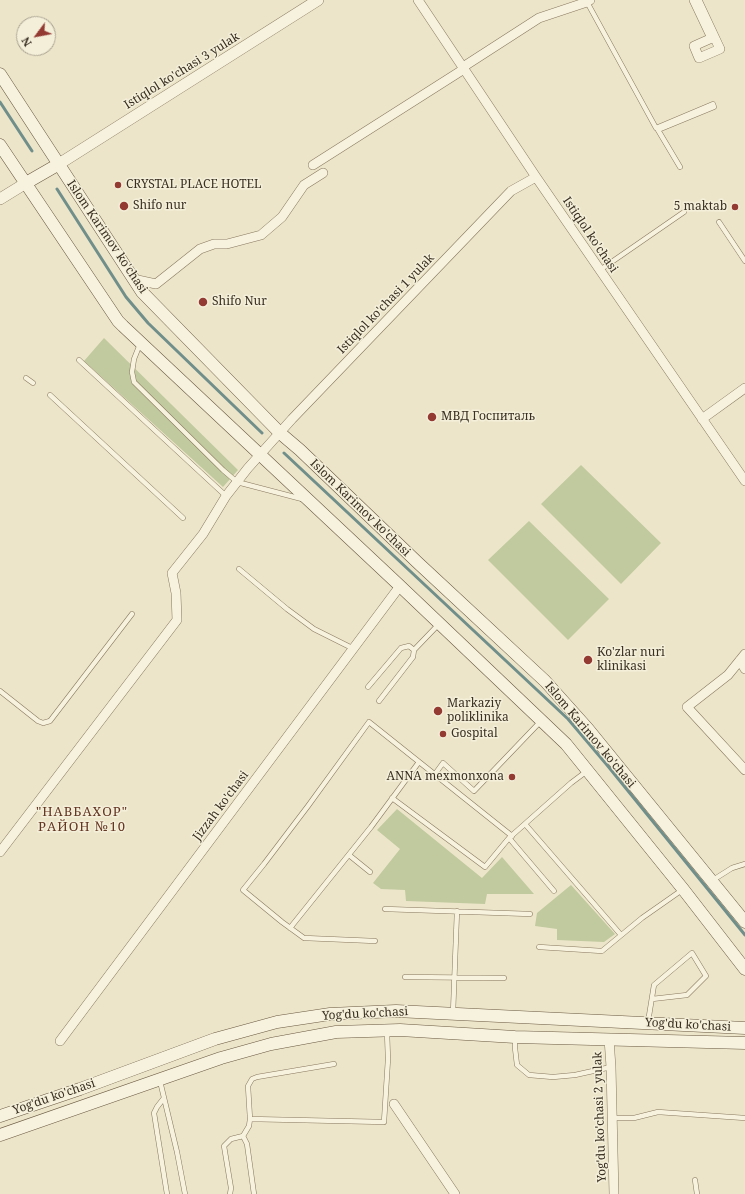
<!DOCTYPE html>
<meta charset="utf-8">
<style>
body{margin:0}
#map{position:relative;width:745px;height:1194px;overflow:hidden;background:#ece5ca;font-family:"Noto Serif",serif}
canvas{display:block}
.north{position:absolute;left:16px;top:16px;width:40px;height:40px;box-sizing:border-box;background:#f4efd9;border:1px solid #a9a290;border-radius:50%;rotate:238deg;font-size:11px;font-weight:700;line-height:16px;text-align:center;color:#392f22}
.north::after{content:'';display:block;margin:auto;width:14px;height:18px;background:#933a33;clip-path:polygon(50% 0,100% 100%,50% 72%,0 100%)}
</style>
<div id="map">
<canvas width="745" height="1194"></canvas>
<div class="north">N</div>
</div>
<script>
const ctx = document.querySelector('canvas').getContext('2d');
ctx.lineJoin = 'round';
function paint(path, color) { ctx.fillStyle = color; ctx.fill(path, 'evenodd'); }
const shape = rows => new Path2D(rows.map(r => 'M' + r).join(''));
function stroke(path, color, width, dash) { ctx.strokeStyle = color; ctx.lineWidth = width; ctx.lineCap = dash ? 'butt' : 'round'; ctx.setLineDash(dash || []); ctx.stroke(path); }
function label(font, color, halo, rows, align = 'center') {
  ctx.font = font + ' "Noto Serif",serif'; ctx.lineWidth = 3; ctx.setLineDash([]); ctx.textBaseline = 'middle'; ctx.strokeStyle = halo; ctx.fillStyle = color; for (const [text, x, y, turn = 0] of rows) {
    ctx.save(); ctx.translate(x, y); ctx.rotate((+turn || 0) * Math.PI / 180); ctx.textAlign = isNaN(turn) ? turn : align; if (halo) ctx.strokeText(text, 0, 0); ctx.fillText(text, 0, 0); ctx.restore();
  }
}
paint(shape([
 [104,338,238,470,223,487,84,361],
 [581,465,661,543,621,584,541,504],
 [529,521,609,599,568,640,488,560],
 [397,809,482,878,502,857,534,894,487,894,485,904,406,901,405,890,381,889,373,883,400,849,377,830],
 [571,885,615,934,604,942,557,940,557,929,535,926,537,913]
]), '#c1ca9e');
stroke(shape([
 [0,102,32,151],
 [57,189,126,297,148,323,262,433],
 [284,453,568,719,607,765,745,935]
]), '#718f8a', 3);
const service = shape([
 [587,2,656,128,713,104,714,107,658,130,680,167],
 [719,222,745,261],
 [600,270,684,212],
 [140,344,134,359,132,372,134,382,223,470,237,482,302,499],
 [79,360,226,496],
 [26,378,33,383],
 [50,395,183,518],
 [239,569,287,609,314,629,354,649],
 [368,687,401,648,409,646,414,650],
 [0,691,38,721,43,723,50,721,132,614],
 [379,701,413,657,414,650,438,625],
 [435,774,443,763,474,791,541,721],
 [392,798,485,867,509,838,571,783,587,771],
 [525,824,621,935],
 [509,838,554,891],
 [349,855,370,872],
 [713,880,732,868,745,864],
 [385,909,530,914],
 [290,928,371,827,419,762],
 [375,941,304,938,282,922,243,890,264,864,308,806,369,722,512,836],
 [539,947,602,951,642,918,682,890],
 [405,977,504,978],
 [453,1013,457,911],
 [648,1022,654,985,692,953,706,976,687,995,652,999],
 [515,1039,515,1048,517,1065,529,1075,553,1077,575,1075,611,1067],
 [160,1081,177,1152,185,1194],
 [164,1098,157,1107,154,1113,167,1194],
 [612,1118,634,1118,658,1112,745,1118],
 [250,1119,248,1086,252,1079,257,1077,334,1064],
 [243,1136,247,1144,254,1194],
 [695,1180,697,1194],
 [230,1194,231,1188,224,1146,231,1139,243,1136,249,1126,250,1119,384,1122,388,1059,387,1032]
]);
const minor = shape([
 [418,0,536,177,745,481],
 [694,0,712,38,694,46,699,58,720,49,697,0],
 [463,67,539,18,587,2,590,0],
 [313,165,464,69],
 [133,279,156,284,200,249,214,244,227,244,261,235,282,217,304,185,323,173],
 [702,419,745,388],
 [745,654,728,675,687,707,745,770],
 [740,660,745,669],
 [0,852,177,620,176,593,172,573,203,534,226,496,248,468,292,419,511,191,536,177],
 [609,1039,611,1067,614,1194],
 [60,1041,400,586],
 [394,1104,455,1194]
]);
const tertiary = shape([
 [59,164,318,0],
 [0,199,26,183]
]);
const secondary = shape([
 [0,74,142,292,280,433,300,450,417,562,545,681,588,729,745,922],
 [0,145,118,321,123,326,400,586,566,744,683,889,745,969],
 [26,183,59,164],
 [0,1116,80,1089,215,1039,277,1022,330,1014,396,1011,745,1028],
 [0,1135,221,1058,271,1044,336,1032,400,1030,515,1037,745,1043]
]);
stroke(service, '#88785f', 5.5);
stroke(minor, '#88785f', 10);
stroke(tertiary, '#88785f', 12);
stroke(secondary, '#6a5942', 13);
stroke(service, '#f7f2dd', 4.5);
stroke(minor, '#f7f2dd', 9);
stroke(tertiary, '#f7f2dd', 11);
stroke(secondary, '#f7f2dd', 12);
for (const [x, y, r, color] of [
 [118,185,4,"#933a33"],
 [124,206,5,"#933a33"],
 [735,207,4,"#933a33"],
 [203,302,5,"#933a33"],
 [432,417,5,"#933a33"],
 [588,660,5,"#933a33"],
 [438,711,5,"#933a33"],
 [443,734,4,"#933a33"],
 [512,777,4,"#933a33"]
]) { const dot = new Path2D(); dot.arc(x, y, r, 0, 2 * Math.PI); ctx.fillStyle = color; ctx.fill(dot); stroke(dot, '#f4efd9', 1.5); }
label('12px', '#392f22', '#f4efd9', [
 ["Istiqlol ko'chasi 3 yulak",182,71,-32],
 ["Istiqlol ko'chasi",590,235,56],
 ["Islom Karimov ko'chasi",107,237,56],
 ["Istiqlol ko'chasi 1 yulak",386,304,-46],
 ["Islom Karimov ko'chasi",360,508,44],
 ["Islom Karimov ko'chasi",590,735,50],
 ["Jizzah ko'chasi",221,806,-53],
 ["Yog'du ko'chasi",365,1014,-3],
 ["Yog'du ko'chasi",688,1025,3],
 ["Yog'du ko'chasi",54,1097,-19],
 ["Yog'du ko'chasi 2 yulak",600,1117,-92]
]);
label('12px', '#392f22', '#f4efd9', [
 ["CRYSTAL PLACE HOTEL",126,185],
 ["Shifo nur",133,206],
 ["5 maktab",727,207,"right"],
 ["Shifo Nur",212,302],
 ["МВД Госпиталь",441,417],
 ["Ko'zlar nuri",597,653],
 ["klinikasi",597,667],
 ["Markaziy",447,704],
 ["poliklinika",447,718],
 ["Gospital",451,734],
 ["ANNA mexmonxona",504,777,"right"]
], 'left');
ctx.letterSpacing = '1px';
label('13px', '#643624', '#f4efd9', [
 ["\"НАВБАХОР\"",82,812],
 ["РАЙОН №10",82,827]
]);
ctx.letterSpacing = '0px';
</script>
